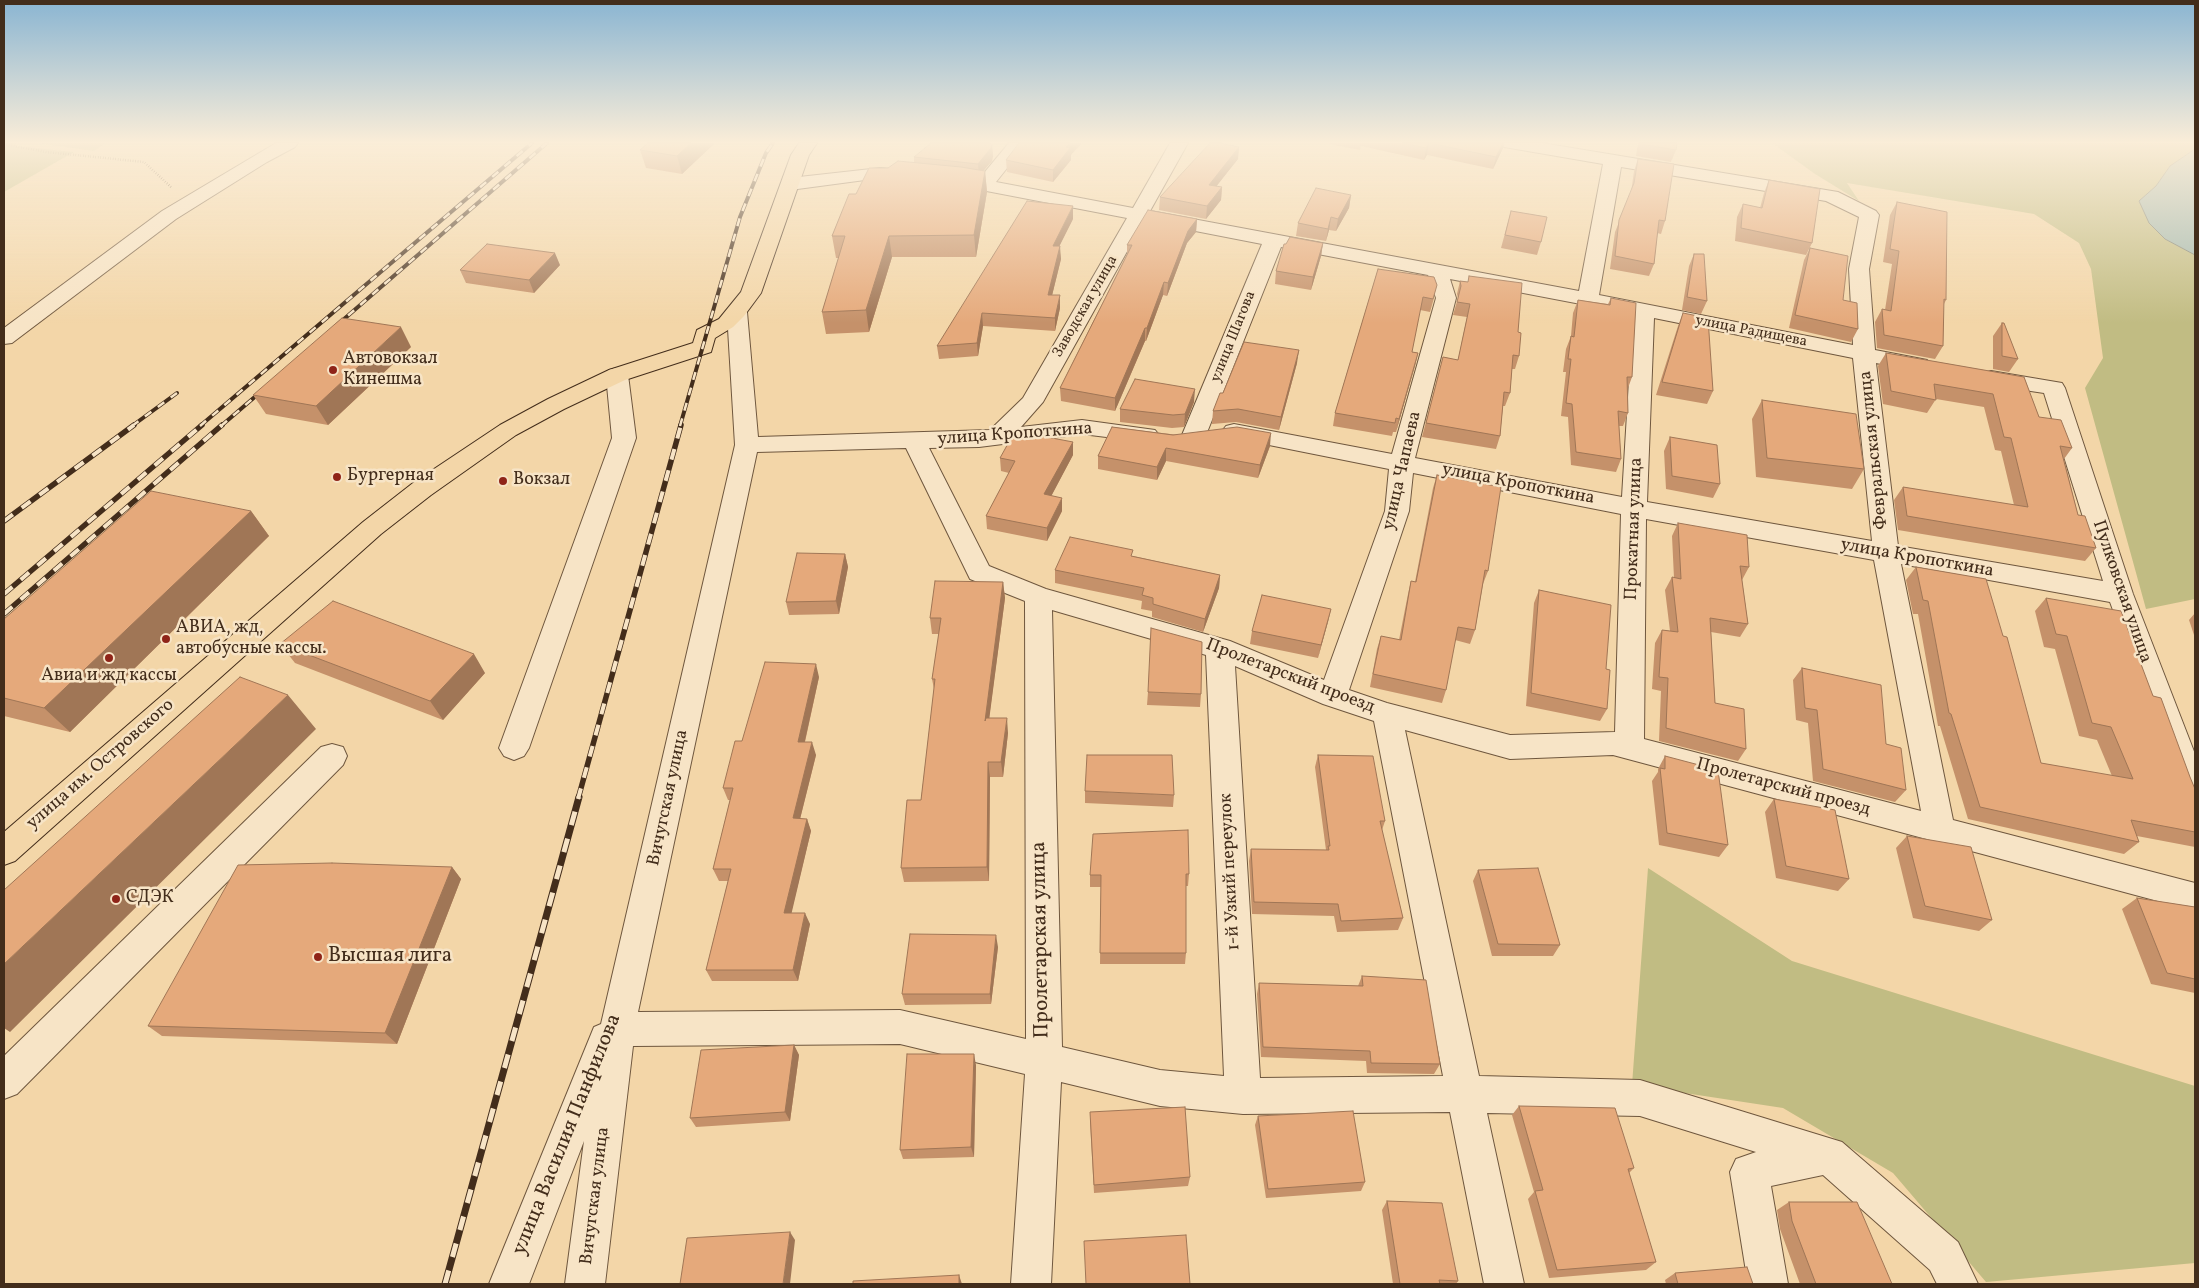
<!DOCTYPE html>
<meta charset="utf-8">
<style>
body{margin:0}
#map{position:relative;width:2199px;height:1288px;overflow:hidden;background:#f3d6a8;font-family:Vollkorn,serif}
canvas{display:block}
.frame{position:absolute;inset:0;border:5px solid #432d1b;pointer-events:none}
</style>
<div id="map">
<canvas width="2199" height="1288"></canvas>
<div class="frame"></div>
</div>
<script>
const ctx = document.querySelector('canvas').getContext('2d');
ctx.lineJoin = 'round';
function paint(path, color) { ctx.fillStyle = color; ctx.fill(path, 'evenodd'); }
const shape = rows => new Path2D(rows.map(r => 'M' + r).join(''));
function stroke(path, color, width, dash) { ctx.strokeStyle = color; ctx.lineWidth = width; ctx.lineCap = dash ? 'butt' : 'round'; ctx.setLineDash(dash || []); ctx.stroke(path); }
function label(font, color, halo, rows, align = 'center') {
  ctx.font = font + ' Vollkorn,serif'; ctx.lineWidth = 5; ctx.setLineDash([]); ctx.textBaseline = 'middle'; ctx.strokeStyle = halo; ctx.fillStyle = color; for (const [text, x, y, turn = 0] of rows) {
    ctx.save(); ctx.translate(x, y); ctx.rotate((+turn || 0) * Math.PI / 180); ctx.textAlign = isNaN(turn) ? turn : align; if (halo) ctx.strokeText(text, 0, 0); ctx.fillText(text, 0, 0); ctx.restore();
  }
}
paint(shape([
 [4,143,18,143,15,146,74,152,4,192],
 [37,143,106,143,94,151],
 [1772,143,2195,143,2195,149,2170,166,2156,186,2139,201,2165,239,2195,255,2195,599,2146,609,2085,388,2103,358,2091,269,2079,243,2034,214,1847,183,1859,201,1815,174],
 [1648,868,1792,961,2195,1086,2195,1263,1986,1282,1893,1173,1783,1108,1632,1085]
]), '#c1bc83');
const water = shape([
 [2195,149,2195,255,2165,239,2149,223,2139,201,2156,186,2170,166,2195,149]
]);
paint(water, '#9eb7b0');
stroke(water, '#7a8074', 1);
const minor = shape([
 [276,143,298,143,295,147,267,162,176,219,12,343,4,344,4,328,162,211,276,143],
 [1009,143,1027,143,996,182,1133,208,1170,143,1188,143,1150,211,1579,291,1603,164,1510,148,1504,147,1501,143,1542,143,1838,192,1876,211,1879,215,1869,269,1875,350,1927,360,1930,365,1927,370,1919,372,1876,363,1898,546,2103,581,2044,393,1991,385,1983,383,1980,378,1983,373,1991,371,2062,383,2065,388,2133,594,2195,754,2195,806,2184,802,2180,793,2110,602,1901,564,1953,820,2195,883,2195,911,1613,755,1510,759,1405,730,1479,1076,1640,1080,1842,1142,1958,1242,1978,1284,1937,1284,1930,1270,1823,1175,1771,1186,1788,1284,1748,1284,1730,1172,1736,1159,1756,1152,1640,1116,1487,1113,1524,1284,1484,1284,1450,1112,1243,1114,1160,1106,1061,1082,1051,1284,1011,1284,1025,1074,900,1044,633,1046,605,1284,565,1284,584,1141,529,1284,489,1284,594,1027,601,1024,735,445,727,312,730,308,737,306,744,308,747,312,758,437,990,430,1023,398,1127,218,950,184,944,183,941,179,944,175,950,174,979,179,1009,143],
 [1621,167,1826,201,1859,217,1849,269,1853,345,1599,295,1621,167],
 [1144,221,1262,244,1182,435,1186,440,1194,442,1202,440,1206,435,1281,247,1428,275,1436,298,1392,454,1234,424,1226,426,1222,431,1226,436,1234,438,1389,469,1385,511,1324,680,1230,641,1046,589,989,566,929,448,979,447,1082,434,1147,442,1155,440,1159,435,1155,430,1082,420,1021,427,1043,402,1144,221],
 [1450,279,1633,314,1622,497,1415,458,1456,298,1450,279],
 [1654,318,1853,358,1872,541,1647,502,1654,318],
 [906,448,970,579,1025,601,1026,1039,900,1010,638,1012,757,452,906,448],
 [1413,473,1621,514,1615,732,1510,735,1387,703,1349,690,1409,511,1413,473],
 [1646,519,1874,560,1921,811,1644,739,1646,519],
 [1052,610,1206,655,1224,1076,1160,1070,1062,1047,1052,610],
 [1235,666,1323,704,1374,721,1443,1076,1260,1078,1235,666],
 [880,168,902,170,908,171,911,175,908,179,902,180,880,178,790,190,783,188,781,184,783,180,790,178,880,168],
 [617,368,625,370,628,375,636,438,529,748,524,756,514,760,504,756,499,748,612,438,606,375,609,370,617,368],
 [332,744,343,747,347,756,343,765,17,1094,4,1099,4,1056,321,747,332,744]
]);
const major = shape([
 [799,143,817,143,809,155,761,293,744,316,733,327,715,338,711,352,625,380,564,409,516,435,431,495,381,534,15,861,4,865,4,832,363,522,413,483,500,425,548,399,609,370,693,343,697,330,719,319,741,292,791,155,799,143]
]);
stroke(minor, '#6f573e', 2);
stroke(major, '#432d1b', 2);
stroke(shape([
 [4,144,46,152,144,162,172,188]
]), '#432d1b', 2.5, [0.5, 2]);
paint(minor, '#f7e4c6');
paint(major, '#f3d6a8');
const railFar2 = shape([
 [336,326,547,143],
 [132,426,177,393],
 [200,426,532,143],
 [221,426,264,389],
 [680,426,740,217,766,153,773,143]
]);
const railFar1 = shape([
 [4,521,134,425],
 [4,594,202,425],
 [4,614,222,425],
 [578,799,681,425]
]);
const rail = shape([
 [445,1284,579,797]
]);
stroke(railFar2, '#432d1b', 4);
stroke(railFar1, '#432d1b', 5.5);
stroke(rail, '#432d1b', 7);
stroke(railFar2, '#f7e4c6', 2.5, [8]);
stroke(railFar1, '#f7e4c6', 4, [11]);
stroke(rail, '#f7e4c6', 5, [14]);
paint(shape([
 [715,143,682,174,646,168,640,150],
 [1329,143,1504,143,1503,148,1493,169,1427,155,1424,160,1361,146,1360,150,1328,144],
 [1638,143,1677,143,1676,150,1671,162,1636,156],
 [992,144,993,156,992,161,983,171,985,171,987,192,976,257,892,257,869,332,826,334,822,312,839,258,836,258,832,236,856,194,888,168,914,162,914,157],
 [1239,147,1238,159,1216,186,1222,187,1221,200,1206,219,1159,210,1160,197],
 [1071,155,1071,160,1053,182,1007,172,1006,160],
 [1638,159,1665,221,1661,234,1657,233,1654,264,1649,276,1610,269,1615,232,1631,193,1634,171],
 [1769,180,1812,243,1806,255,1735,241,1737,217,1743,204,1760,208,1764,193],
 [1351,195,1349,208,1336,231,1329,230,1326,241,1296,236,1298,223],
 [1897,202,1946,300,1944,304,1943,346,1935,359,1877,348,1875,322,1882,309,1885,310,1892,264,1883,262,1890,215],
 [1511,211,1541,242,1537,255,1501,248],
 [1073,219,1059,246,1061,259,1052,295,1060,308,1055,331,983,326,978,356,939,359,937,346],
 [1197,219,1196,232,1187,243,1167,296,1163,295,1146,341,1145,341,1115,411,1061,401,1060,388,1127,254,1127,245],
 [1323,243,1321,256,1311,290,1275,284,1276,271],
 [1810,248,1843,300,1858,329,1851,342,1789,328,1804,260],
 [1694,254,1707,301,1701,314,1682,310,1689,266],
 [560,265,534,293,466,283,460,270],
 [1378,269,1434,298,1430,312,1420,310,1412,352,1418,353,1396,432,1393,432,1392,436,1333,426,1335,413],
 [1460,281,1518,332,1519,356,1515,369,1512,369,1510,393,1505,406,1503,406,1500,436,1496,449,1422,437,1443,357,1458,360,1467,317,1453,315,1458,298,1457,294],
 [1611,298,1632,377,1628,388,1628,413,1623,426,1619,426,1621,459,1616,472,1571,465,1568,417,1561,416,1566,372,1563,372,1566,349,1571,336,1573,313,1578,300,1608,304],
 [1683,313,1713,391,1707,404,1656,395,1678,326],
 [2002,323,2018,359,2009,372,1993,369,1993,336],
 [411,347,328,425,266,414,253,395],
 [1886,353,2024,377,2039,417,2072,448,2064,459,2078,515,2096,548,2085,561,1898,530,1894,500,1903,487,2014,505,2001,451,1995,450,1984,407,1936,399,1927,413,1883,404,1878,366],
 [1297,363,1279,430,1236,422,1212,424,1213,411,1223,393],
 [1762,400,1864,469,1852,489,1756,477,1752,419],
 [1194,402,1184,427,1172,428,1120,422,1120,409],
 [1112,427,1270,446,1258,478,1166,461,1157,480,1098,469,1098,456],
 [1670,437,1720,484,1713,498,1666,489,1664,451],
 [1073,442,1073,455,1051,496,1062,511,1047,541,987,529,986,516,1009,473,1001,471,1000,458],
 [1437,475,1488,571,1483,584,1475,630,1470,644,1455,640,1446,690,1442,703,1370,687,1377,649,1381,636,1399,640,1408,594,1411,581,1415,582,1433,488],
 [251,511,269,536,70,732,4,716,4,619],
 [1678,523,1749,567,1742,580,1748,624,1740,637,1711,632,1715,703,1746,749,1738,761,1659,741,1661,691,1652,689,1655,643,1662,630,1670,631,1665,590,1672,577,1674,578,1672,536],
 [845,554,848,567,839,614,789,615,786,602],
 [1133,556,1220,575,1219,588,1203,632,1152,617,1152,611,1141,609,1142,601,1055,583,1055,570],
 [1916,567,2003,636,2041,763,2112,776,2097,740,2079,736,2055,649,2044,647,2035,611,2046,598,2153,696,2195,789,2195,847,2137,836,2139,842,2124,854,1968,819,1940,726,1938,726,1918,614,1913,614,1906,580],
 [1003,582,1005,598,989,718,1008,733,1003,777,990,777,989,881,904,882,901,868,921,800,934,689,932,679,939,634,932,634,930,618],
 [1539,590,1606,669,1607,709,1600,721,1526,706,1534,603],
 [1331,609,1318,658,1250,644,1252,631],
 [2195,613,2195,638,2189,620],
 [280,644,485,673,443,720,295,663],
 [1802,668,1906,790,1895,802,1813,781,1808,723,1796,720,1793,680],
 [819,677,805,742,816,755,800,819,807,819,811,831,791,913,810,924,798,981,712,981,706,970,728,881,719,881,713,869,730,800,728,800,723,788,742,741],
 [1148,692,1201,694,1200,707,1147,705],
 [1318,755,1385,821,1382,830,1403,918,1398,930,1337,932,1334,916,1252,914,1249,861,1251,849,1326,850,1315,767],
 [1665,756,1728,845,1719,857,1659,845,1652,781,1658,772,1658,769],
 [1085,791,1174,795,1173,807,1085,803],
 [1774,799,1849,879,1838,891,1776,878,1765,812],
 [1907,836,1992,920,1979,931,1913,918,1896,848],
 [452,867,461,879,397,1044,162,1036,148,1026],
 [1478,870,1560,945,1553,956,1492,956,1473,881],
 [1189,874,1188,886,1186,886,1186,953,1185,964,1100,964,1101,887,1090,887,1090,875],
 [2137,898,2195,907,2195,993,2151,984,2122,909],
 [998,947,991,1004,905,1005,902,994],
 [1362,976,1440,1064,1434,1074,1367,1073,1366,1061,1261,1057,1257,994,1259,983,1358,986],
 [794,1045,799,1055,790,1121,696,1127,690,1118],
 [976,1065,974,1157,903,1159,900,1150],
 [1519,1106,1634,1168,1629,1173,1656,1262,1646,1270,1549,1278,1528,1199,1534,1192,1512,1115],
 [1258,1116,1365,1182,1361,1191,1266,1198,1255,1125],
 [1090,1121,1190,1177,1188,1186,1094,1193],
 [1387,1201,1458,1281,1456,1284,1393,1284,1382,1210],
 [1789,1202,1892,1284,1800,1284,1780,1229,1777,1210],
 [1675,1273,1753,1284,1666,1284,1665,1280]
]), '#c5916a');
paint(shape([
 [691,143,715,143,682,174,677,156],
 [1070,143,1082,143,1071,155,1071,160,1053,182,1053,170,1066,147],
 [1429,143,1427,155,1424,160,1426,148],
 [1503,143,1504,143,1503,148,1493,169,1496,157],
 [992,144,993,156,992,161,979,176,978,164],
 [1239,147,1238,159,1208,197,1209,185],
 [985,171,987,192,976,257,974,235],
 [1222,187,1221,200,1206,219,1207,206],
 [1351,195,1349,208,1336,231,1338,219],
 [1073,206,1073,219,1053,259,1053,246],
 [1331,217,1329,230,1326,241,1328,229],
 [1197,219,1196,232,1187,243,1167,296,1168,283,1188,231],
 [889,236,892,257,869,332,866,310],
 [1323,243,1321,256,1311,290,1313,277],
 [1060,246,1061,259,1049,308,1048,295],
 [555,253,560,265,534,293,529,280],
 [1164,282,1163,295,1146,341,1147,328],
 [1060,295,1060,308,1055,331,1055,318],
 [982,313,983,326,978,356,977,343],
 [401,327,411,347,328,425,316,406],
 [1145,328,1145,341,1115,411,1115,398],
 [1299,350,1297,363,1279,430,1281,417],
 [1418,353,1415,366,1396,432,1399,419],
 [1195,389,1194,402,1184,427,1185,414],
 [1271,433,1270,446,1258,478,1260,465],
 [1073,442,1073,455,1045,508,1044,494],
 [1166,448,1166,461,1157,480,1157,467],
 [1062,498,1062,511,1047,541,1047,528],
 [251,511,269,536,70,732,44,708],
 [845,554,848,567,839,614,836,601],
 [1220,575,1219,588,1203,632,1205,619],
 [1003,582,1005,598,987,736,985,721],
 [1331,609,1328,622,1318,658,1321,645],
 [474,654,485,673,443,720,430,701],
 [816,664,819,677,802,754,798,742],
 [288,695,316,729,10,1032,4,1028,4,964],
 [1007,718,1008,733,1003,777,1001,762],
 [812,742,816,755,797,831,793,818],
 [988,762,990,777,989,881,987,867],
 [807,819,811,831,789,924,784,913],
 [452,867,461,879,397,1044,385,1033],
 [805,913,810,924,798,981,793,970],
 [996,935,998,947,991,1004,990,994],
 [794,1045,799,1055,790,1121,785,1112],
 [974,1054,976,1065,974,1157,971,1147],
 [790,1232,795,1240,790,1284,783,1284],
 [959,1275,962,1284,959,1284]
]), '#a07656');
const building = shape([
 [648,143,691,143,677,156,640,150,648,143],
 [931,143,989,143,992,144,991,148,978,164,914,157,931,143],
 [1019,143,1070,143,1066,147,1070,148,1053,170,1006,160,1019,143],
 [1210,143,1220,143,1239,147,1209,185,1222,187,1207,206,1160,197,1210,143],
 [1403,143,1503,143,1496,157,1429,143,1426,148,1403,143],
 [1640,143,1677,143,1676,150,1640,144,1640,143],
 [1638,159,1674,164,1665,221,1659,220,1654,264,1615,256,1619,220,1634,183,1638,159],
 [898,161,961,167,985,171,974,235,889,236,866,310,822,312,845,236,832,236,849,194,856,194,869,168,888,168,898,161],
 [1769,180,1820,189,1812,243,1741,228,1743,204,1762,208,1769,180],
 [1316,188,1351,195,1338,219,1331,217,1328,229,1298,223,1316,188],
 [1027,201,1073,206,1053,246,1060,246,1048,295,1060,295,1055,318,982,313,977,343,937,346,1027,201],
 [1897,202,1947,212,1946,300,1944,299,1943,346,1884,335,1882,309,1891,311,1899,251,1890,249,1897,202],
 [1148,210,1197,219,1188,231,1168,283,1164,282,1147,328,1145,328,1115,398,1060,388,1132,245,1127,245,1148,210],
 [1511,211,1547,217,1541,242,1505,235,1511,211],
 [1290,237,1323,243,1313,277,1276,271,1284,244,1286,244,1290,237],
 [487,244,555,253,529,280,460,270,487,244],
 [1810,248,1848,256,1843,300,1857,303,1858,329,1795,315,1810,248],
 [1694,254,1704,254,1707,301,1687,297,1694,254],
 [1378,269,1434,277,1437,285,1433,299,1423,297,1412,352,1418,353,1399,419,1396,418,1395,423,1335,413,1378,269],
 [1469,276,1522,283,1518,332,1521,333,1519,356,1513,355,1510,393,1504,392,1500,436,1426,423,1443,357,1458,360,1470,304,1457,302,1461,286,1460,281,1468,282,1469,276],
 [1611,298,1636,303,1632,377,1627,377,1628,413,1618,411,1621,459,1576,452,1572,404,1566,403,1571,359,1568,359,1571,336,1574,337,1578,300,1610,305,1611,298],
 [1683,313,1708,318,1713,391,1662,382,1683,313],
 [342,318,401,327,316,406,253,395,342,318],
 [2002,323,2004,323,2018,359,2002,356,2002,323],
 [1244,342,1299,350,1281,417,1238,409,1213,411,1220,393,1223,393,1244,342],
 [1886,353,2024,377,2039,417,2061,420,2072,448,2060,446,2078,515,2085,516,2096,548,1907,516,1903,487,2028,507,2011,438,2004,437,1993,394,1934,384,1936,400,1891,391,1886,353],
 [1135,379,1195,389,1185,414,1173,415,1120,409,1135,379],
 [1762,400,1856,414,1864,469,1767,458,1762,400],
 [1112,427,1173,435,1237,427,1271,433,1260,465,1166,448,1157,467,1098,456,1112,427],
 [1015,431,1073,442,1044,494,1062,498,1047,528,986,516,1015,461,1000,458,1015,431],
 [1670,437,1717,445,1720,484,1672,476,1670,437],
 [1437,475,1501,487,1488,571,1485,570,1475,630,1458,627,1446,690,1373,674,1381,636,1401,640,1411,581,1416,582,1437,475],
 [151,491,251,511,44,708,4,698,4,619,151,491],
 [1678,523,1747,535,1749,567,1740,566,1748,624,1710,618,1715,703,1744,709,1746,749,1666,728,1668,678,1659,677,1662,630,1678,632,1672,577,1681,579,1678,523],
 [1070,537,1133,550,1131,556,1220,575,1205,619,1153,604,1153,598,1142,595,1144,588,1055,570,1070,537],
 [797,553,845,554,836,601,786,602,797,553],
 [1916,567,1986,579,2003,636,2007,637,2041,763,2133,779,2111,727,2092,723,2067,636,2056,634,2046,598,2121,611,2153,696,2161,698,2190,777,2195,789,2195,832,2131,820,2139,842,1980,807,1951,714,1949,713,1928,601,1923,600,1916,567],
 [935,581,1003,582,985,721,986,718,1007,718,1001,762,988,762,987,867,901,868,907,800,921,800,935,679,932,679,941,618,930,618,935,581],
 [1539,590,1611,605,1606,669,1610,670,1607,709,1531,693,1539,590],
 [1262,595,1331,609,1321,645,1252,631,1262,595],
 [333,601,474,654,430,701,280,644,333,601],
 [1151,628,1202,642,1201,694,1148,692,1151,628],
 [765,662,816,664,798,742,812,742,793,818,807,819,784,913,805,913,793,970,706,970,731,869,713,869,733,788,723,788,735,741,742,741,765,662],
 [1802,668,1881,685,1886,744,1901,748,1906,790,1823,769,1817,710,1805,708,1802,668],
 [240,677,288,695,4,964,4,890,240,677],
 [1087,755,1172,755,1174,795,1085,791,1087,755],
 [1318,755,1373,756,1385,821,1380,821,1403,918,1341,921,1338,904,1254,902,1251,849,1329,850,1328,846,1330,846,1318,755],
 [1665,756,1718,770,1728,845,1667,833,1660,768,1665,769,1665,756],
 [1774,799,1835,810,1849,879,1786,866,1774,799],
 [1188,830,1189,874,1186,874,1186,953,1100,953,1101,875,1090,875,1093,834,1188,830],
 [1907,836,1971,847,1992,920,1925,906,1907,836],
 [332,863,452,867,385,1033,148,1026,238,865,332,863],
 [1538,868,1560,945,1498,944,1478,870,1538,868],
 [2137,898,2195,907,2195,979,2167,973,2137,898],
 [910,934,996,935,990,994,902,994,910,934],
 [1362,976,1426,980,1440,1064,1371,1063,1370,1051,1263,1047,1259,983,1363,986,1362,976],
 [794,1045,785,1112,690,1118,701,1050,794,1045],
 [907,1054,974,1054,971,1147,900,1150,907,1054],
 [1519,1106,1615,1108,1634,1168,1628,1169,1656,1262,1557,1270,1535,1191,1543,1190,1519,1106],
 [1185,1107,1190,1177,1094,1185,1090,1112,1185,1107],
 [1353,1111,1365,1182,1268,1189,1258,1116,1353,1111],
 [1387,1201,1442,1203,1458,1281,1439,1280,1440,1284,1400,1284,1387,1201],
 [1789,1202,1857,1202,1892,1284,1816,1284,1792,1221,1789,1202],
 [790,1232,783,1284,680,1284,687,1238,790,1232],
 [1186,1235,1190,1284,1086,1284,1084,1241,1186,1235],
 [1747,1267,1753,1284,1678,1284,1675,1273,1747,1267],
 [959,1275,959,1284,853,1284,853,1281,959,1275]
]);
paint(building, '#e5a97b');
stroke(building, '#a07656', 1);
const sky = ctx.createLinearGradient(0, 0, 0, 323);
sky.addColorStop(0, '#8ab5d2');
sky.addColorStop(0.44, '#faedd8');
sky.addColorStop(1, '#faedd800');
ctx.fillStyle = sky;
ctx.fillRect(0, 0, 2199, 323);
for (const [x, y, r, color] of [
 [333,370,5,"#8f2418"],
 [337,477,5,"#8f2418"],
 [503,481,5,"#8f2418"],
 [166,639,5,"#8f2418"],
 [109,658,5,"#8f2418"],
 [116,899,5,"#8f2418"],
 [318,957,5,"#8f2418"]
]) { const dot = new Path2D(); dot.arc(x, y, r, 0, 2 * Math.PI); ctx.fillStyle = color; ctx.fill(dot); stroke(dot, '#f7e4c6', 2); }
label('15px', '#432d1b', '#f7e4c6', [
 ["Заводская улица",1086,307,-60],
 ["улица Радищева",1751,332,11],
 ["улица Шагова",1234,337,-68]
]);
label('18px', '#432d1b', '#f7e4c6', [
 ["Автовокзал",343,360],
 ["Кинешма",343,381],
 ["Бургерная",347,477],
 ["Вокзал",513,481],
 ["АВИА, жд,",176,629],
 ["автобусные кассы.",176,650],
 ["Авиа и жд кассы",109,677,"center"],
 ["СДЭК",126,899]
], 'left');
label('18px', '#432d1b', '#f7e4c6', [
 ["улица Кропоткина",1015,435,-4],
 ["Февральская улица",1875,450,-96],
 ["улица Чапаева",1403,471,-77],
 ["улица Кропоткина",1518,485,11],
 ["Прокатная улица",1635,529,-88],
 ["улица Кропоткина",1917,559,10],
 ["Пулковская улица",2121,592,71],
 ["Пролетарский проезд",1290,677,21],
 ["улица им. Островского",101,765,-41],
 ["Пролетарский проезд",1783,788,15],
 ["Вичугская улица",669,798,-78],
 ["1-й Узкий переулок",1231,872,-93],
 ["Вичугская улица",596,1196,-83]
]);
label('21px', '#432d1b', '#f7e4c6', [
 ["Пролетарская улица",1042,940,-91],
 ["улица Василия Панфилова",568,1135,-68]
]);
label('21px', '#432d1b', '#f7e4c6', [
 ["Высшая лига",328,957]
], 'left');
</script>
